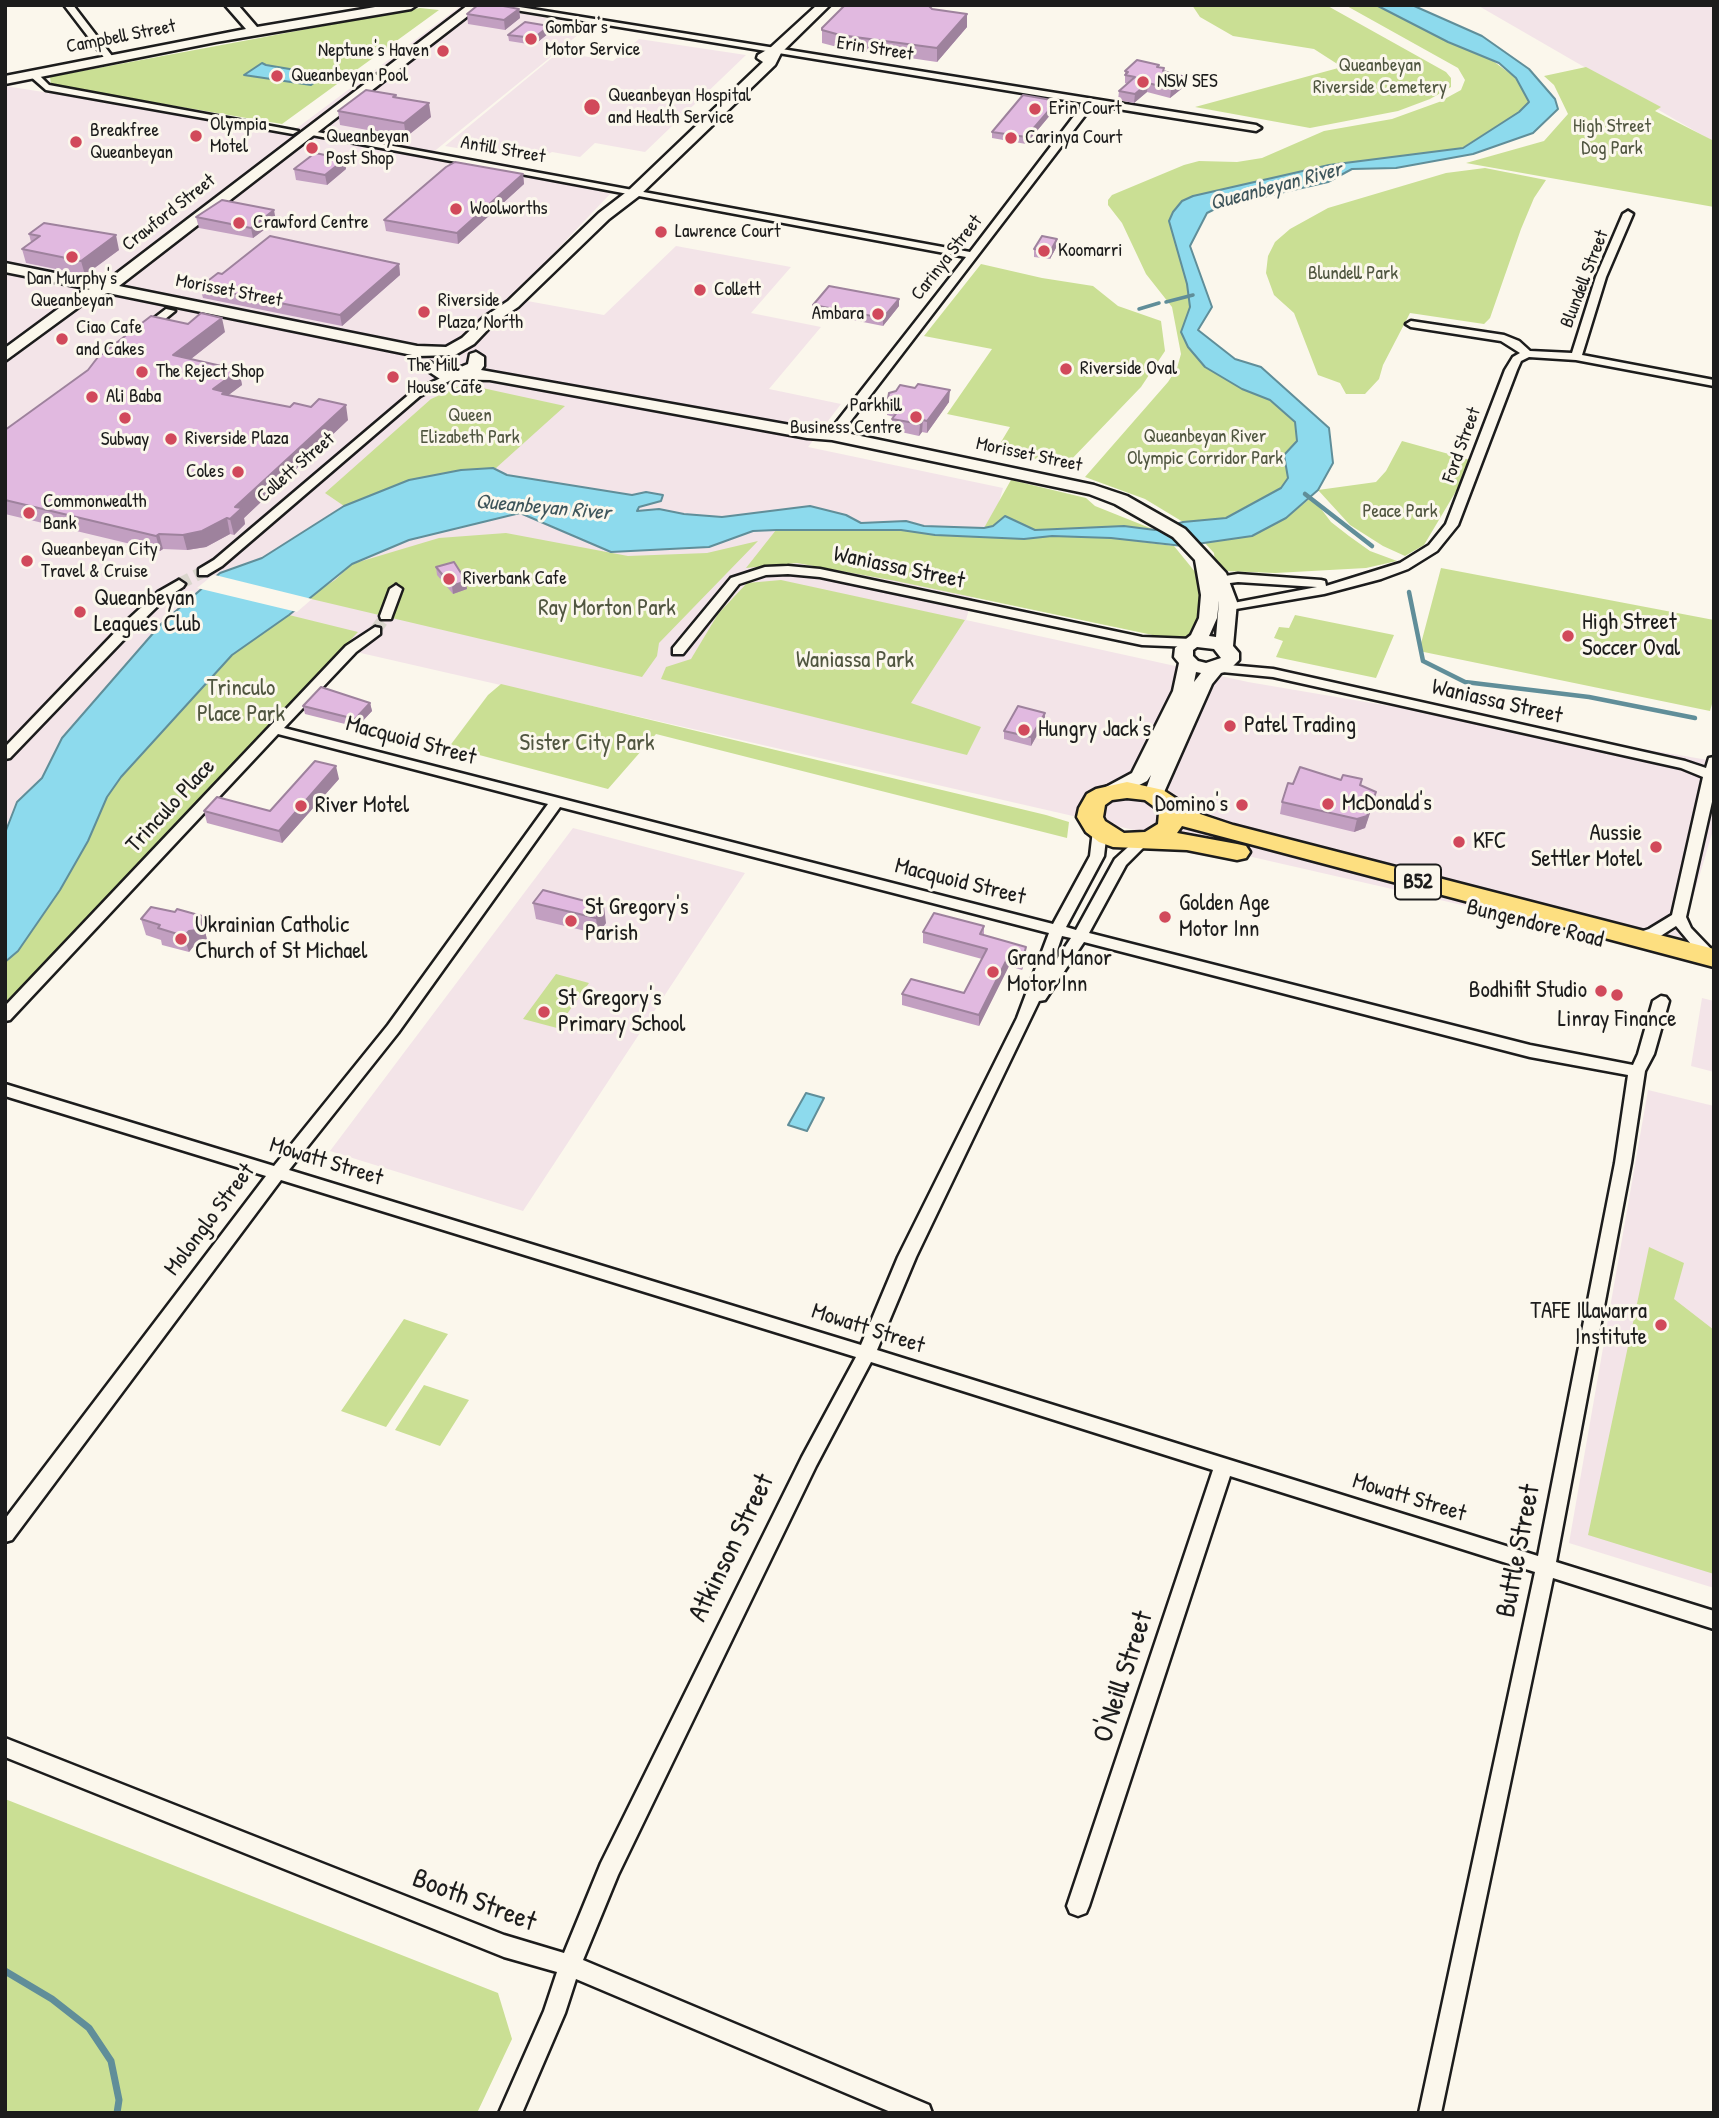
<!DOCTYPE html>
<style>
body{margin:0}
#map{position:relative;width:1719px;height:2118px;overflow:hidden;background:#fbf7ec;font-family:"Patrick Hand",sans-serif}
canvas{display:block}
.frame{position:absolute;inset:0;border:7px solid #1c1c1c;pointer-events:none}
</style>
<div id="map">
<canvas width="1719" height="2118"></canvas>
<div class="frame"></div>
</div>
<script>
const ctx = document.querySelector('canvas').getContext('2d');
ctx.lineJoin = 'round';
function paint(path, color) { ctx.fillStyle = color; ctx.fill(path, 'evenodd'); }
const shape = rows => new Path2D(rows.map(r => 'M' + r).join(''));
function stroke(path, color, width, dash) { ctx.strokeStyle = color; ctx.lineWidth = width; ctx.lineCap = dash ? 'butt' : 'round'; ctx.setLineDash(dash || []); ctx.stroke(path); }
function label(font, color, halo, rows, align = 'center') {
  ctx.font = font + ' "Patrick Hand",sans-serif'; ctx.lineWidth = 6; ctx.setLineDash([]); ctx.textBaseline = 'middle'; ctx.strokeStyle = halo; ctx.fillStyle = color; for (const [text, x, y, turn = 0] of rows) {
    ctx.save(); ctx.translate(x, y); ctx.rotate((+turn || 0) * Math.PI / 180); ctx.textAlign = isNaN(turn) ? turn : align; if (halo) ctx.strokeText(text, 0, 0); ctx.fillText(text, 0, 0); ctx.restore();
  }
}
paint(shape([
 [462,5,476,5,589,26,426,158,611,193,511,298,604,315,676,246,791,267,751,313,821,327,769,389,841,404,808,447,1003,488,966,620,1248,682,1714,761,1714,827,1676,954,352,651,117,904,5,872,5,86,293,131],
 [1477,5,1714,5,1714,142],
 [639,39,746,55,645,152,595,143,580,157,552,152,534,161,445,146,559,52,613,61],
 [573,828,745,873,523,1211,330,1151],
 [1702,998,1714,1001,1714,1072,1691,1066],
 [1648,1090,1714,1106,1714,1588,1569,1543]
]), '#f3e4e8');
paint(shape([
 [1192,5,1326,5,1446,72,1451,78,1451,87,1430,99,1398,111,1310,128,1195,107,1342,67,1314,49,1233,36,1200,17],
 [1345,5,1376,5,1448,42,1489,58,1516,78,1529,102,1519,112,1462,148,1329,165,1219,190,1169,221,1187,284,1190,307,1181,332,1230,381,1242,389,1258,393,1284,410,1295,422,1298,430,1297,441,1284,455,1288,478,1281,488,1226,518,1183,522,1145,499,1085,477,1168,382,1177,368,1181,354,1172,307,1146,274,1122,223,1108,205,1108,200,1112,195,1184,165,1199,161,1237,162,1262,158,1324,131,1392,119,1439,102,1461,90,1465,80,1458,68],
 [420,8,439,10,282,124,51,85,50,77],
 [1586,67,1661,107,1655,111,1714,141,1714,207,1466,163,1544,141,1568,114,1554,85,1544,76],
 [1485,168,1546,180,1534,198,1521,229,1490,318,1484,324,1410,313,1383,365,1379,379,1365,394,1346,394,1340,383,1318,375,1294,313,1274,295,1266,273,1268,256,1275,242,1290,229,1328,208,1446,173],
 [981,264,1042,278,1093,286,1118,306,1161,321,1165,351,1141,387,1067,464,995,452,1010,427,947,414,992,349,924,336],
 [464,384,565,406,496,468,461,470,409,480,344,506,325,493,431,399],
 [1402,441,1474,461,1424,545,1405,556,1383,546,1350,525,1318,490,1376,482,1386,471],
 [1011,480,1086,498,1095,506,1155,530,1124,526,1035,530,1005,516,993,526,984,528],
 [1312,497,1331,522,1349,536,1370,551,1397,561,1366,568,1275,573,1226,571,1215,562,1214,553,1205,543,1252,536,1286,518],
 [776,530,901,530,935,535,1024,539,1052,536,1111,538,1174,546,1196,573,1202,601,1195,628,1186,642,896,581,797,563,746,568],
 [506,533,628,556,707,553,758,541,659,643,657,656,642,677,307,598,335,580,352,564,439,538],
 [1441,568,1714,620,1714,697,1710,711,1419,651],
 [781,580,965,620,911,703,981,727,967,755,661,679,666,667,691,659,718,614,747,583],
 [289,615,358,632,5,1005,5,962,18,951,60,890,88,841,107,797,121,777,232,655],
 [1295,615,1394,635,1376,678,1276,657,1283,641,1274,638,1279,627,1289,628],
 [501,684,1046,815,1069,822,1067,838,656,734,608,789,449,747,488,695],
 [556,974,589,983,557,1028,523,1019],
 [1649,1247,1684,1263,1674,1299,1714,1330,1714,1574,1588,1535],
 [404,1319,448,1334,386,1427,341,1411],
 [424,1385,469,1400,440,1446,395,1430],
 [5,1799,498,1993,512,2039,477,2113,5,2113]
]), '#cadf94');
const water = shape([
 [1376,5,1412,5,1482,36,1529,69,1555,99,1558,109,1533,133,1473,154,1396,168,1352,169,1328,182,1219,207,1207,213,1190,246,1212,307,1198,330,1235,359,1261,367,1329,428,1333,463,1318,490,1286,518,1252,536,1183,546,1111,538,1052,536,1024,539,935,535,901,530,776,530,753,531,709,547,611,552,520,513,409,540,352,564,289,615,232,655,121,777,107,797,88,841,60,890,18,951,5,962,5,833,17,802,42,778,62,738,162,623,220,573,262,558,344,506,409,480,461,470,493,468,507,475,632,495,646,492,663,495,661,501,639,507,637,511,659,509,684,514,722,517,810,506,846,515,861,523,906,521,924,526,984,528,993,526,1005,516,1035,530,1124,526,1155,530,1183,522,1226,518,1281,488,1288,478,1284,455,1297,441,1295,422,1270,400,1242,389,1205,367,1188,347,1181,332,1190,307,1187,284,1169,221,1173,212,1182,201,1193,196,1329,165,1463,148,1519,112,1529,102,1516,78,1499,63,1448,42,1376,5],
 [262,63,266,65,325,75,311,85,244,75,262,63],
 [806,1093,824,1098,807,1131,788,1125,806,1093]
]);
paint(water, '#8ddaed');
stroke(water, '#608e99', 2);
paint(shape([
 [213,575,215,575,312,599,297,612,197,588]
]), '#fbf7ec');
stroke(shape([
 [1166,302,1193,295],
 [1139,309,1159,303]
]), '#608e99', 3.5);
stroke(shape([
 [1305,494,1372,546],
 [1409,592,1423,661,1465,682,1589,697,1695,718]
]), '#608e99', 4.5);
stroke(shape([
 [5,1971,52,1999,89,2028,111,2061,119,2100,117,2113]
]), '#608e99', 7);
stroke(shape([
 [179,584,203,572],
 [375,631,386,616]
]), '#dad6cd', 12, [12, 6]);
const street = shape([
 [64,5,73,5,112,56,112,60,106,60,64,5],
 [485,5,507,5,1256,125,1261,128,1256,131,1093,105,843,431,832,438,828,437,828,433,966,257,301,133,306,130,970,252,1084,103,485,5],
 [30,72,36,72,49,85,298,131,293,134,46,90,30,76,30,72],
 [1628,211,1633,214,1606,277,1582,355,1714,380,1714,386,1576,360,1529,357,1521,361,1517,370,1458,525,1437,551,1408,569,1381,579,1324,594,1224,611,1222,608,1228,604,1317,587,1238,582,1222,584,1218,583,1218,577,1238,574,1321,580,1325,581,1326,586,1400,563,1429,545,1446,524,1505,370,1513,357,1520,353,1501,341,1411,327,1406,324,1411,321,1504,335,1519,341,1530,351,1572,353,1596,277,1623,214,1628,211],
 [166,309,175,311,148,333,140,333,140,329,166,309],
 [451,373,461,375,420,396,222,566,207,575,199,575,199,569,214,560,412,392,451,373],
 [788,566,820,569,1142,637,1192,639,1198,643,1192,647,1142,645,820,577,788,574,766,575,739,584,683,654,673,654,673,648,731,578,765,567,788,566],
 [179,580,185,584,183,587,166,598,132,631,10,758,5,759,5,747,122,625,158,592,179,580],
 [396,585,402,589,392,616,391,619,381,619,380,616,390,589,396,585],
 [375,627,380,628,380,634,356,652,284,728,1053,924,1090,856,1093,830,1100,825,1107,830,1104,856,1066,927,1076,930,1115,859,1138,838,1143,836,1150,841,1126,865,1089,933,1530,1045,1633,1065,1638,1054,1653,1001,1661,996,1666,997,1669,1001,1654,1054,1645,1071,1631,1163,1556,1562,1714,1611,1714,1629,1553,1578,1441,2113,1419,2113,1535,1572,1230,1476,1089,1906,1086,1913,1078,1916,1070,1913,1067,1906,1213,1470,871,1362,816,1466,618,1875,583,1960,929,2105,932,2113,893,2113,576,1979,565,2013,522,2113,499,2113,544,2011,557,1972,504,1957,5,1757,5,1738,504,1935,564,1953,601,1863,802,1457,856,1357,281,1180,12,1540,5,1542,5,1519,266,1176,5,1096,5,1084,274,1166,388,1025,548,804,278,734,10,1020,5,1021,5,1006,346,646,375,627],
 [560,807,1049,933,1017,1018,898,1257,861,1345,289,1170,398,1033,560,807],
 [1062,936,1071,938,1051,968,1062,936],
 [1084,942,1530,1057,1628,1075,1615,1163,1538,1556,877,1350,916,1257,1039,1001,1045,1000,1084,942],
 [1217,664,1273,669,1685,761,1706,768,1709,758,1714,757,1714,793,1686,917,1691,928,1714,952,1714,961,1705,961,1676,926,1659,937,1636,944,1629,939,1631,935,1649,929,1672,915,1703,777,1681,768,1273,677,1212,671,1210,668,1217,664]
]);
const secondary = shape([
 [225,5,238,5,257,27,387,5,417,5,411,9,216,42,5,84,5,76,246,29,225,5],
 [468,5,482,5,119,286,417,346,446,347,462,338,484,317,508,301,599,213,629,190,763,62,757,58,758,55,770,48,817,5,830,5,781,53,775,65,639,196,609,219,518,307,494,323,474,344,455,355,417,356,108,293,91,298,5,361,5,348,81,292,90,289,5,272,5,263,104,283,468,5],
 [476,352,484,357,484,366,481,370,807,428,832,430,1094,485,1127,496,1185,529,1226,573,1237,602,1233,646,1239,653,1239,660,1228,671,1221,673,1212,684,1161,799,1154,801,1147,799,1144,795,1151,775,1147,781,1120,795,1106,795,1103,791,1106,787,1132,773,1173,691,1179,663,1174,657,1175,648,1191,635,1199,618,1201,595,1195,560,1173,537,1115,504,1089,494,832,440,807,438,490,380,440,379,422,367,430,362,444,369,456,369,468,364,470,354,476,352],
 [1219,601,1219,602,1216,637,1209,636,1217,618,1219,601],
 [1197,647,1214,649,1221,658,1206,663,1198,661,1193,656,1193,650,1197,647],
 [1196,672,1201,673,1194,682,1196,672]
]);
const highway = shape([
 [1127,782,1163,790,1200,814,1233,825,1714,949,1714,967,1182,826,1177,833,1237,844,1246,846,1250,852,1246,858,1237,860,1187,850,1113,847,1099,842,1086,832,1077,817,1079,808,1087,794,1096,789,1127,782],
 [1127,798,1145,800,1156,808,1159,813,1158,824,1145,832,1124,833,1105,821,1103,817,1105,805,1112,800,1127,798]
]);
stroke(street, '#1c1c1c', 5);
stroke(secondary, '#1c1c1c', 5);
stroke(highway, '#1c1c1c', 5);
paint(street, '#fbf7ec');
paint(secondary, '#fbf7ec');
paint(highway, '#fddf80');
paint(shape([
 [519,9,520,18,505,30,468,24,467,14],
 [932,9,967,27,937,62,841,48,822,43,822,30],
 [549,33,534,45,509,41,508,35],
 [1159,65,1159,67,1163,71,1185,86,1170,98,1147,92,1134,103,1118,100,1119,91,1127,84,1125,83,1125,71],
 [396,95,397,98,431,117,406,137,340,125,338,111],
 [1057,101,1056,108,1026,144,992,138,992,132],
 [294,169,346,169,327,185,296,180],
 [523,174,524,184,458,244,386,231,384,220],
 [196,217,276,221,253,238,199,228],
 [29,234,119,250,85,275,26,263,22,249,31,242],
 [1057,246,1050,259,1034,257,1034,249],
 [399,264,400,275,342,326,203,298,200,287],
 [813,305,899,306,883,326,813,312],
 [225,332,191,359,239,370,242,385,228,395,348,420,244,518,245,524,234,535,230,534,206,547,187,550,163,549,160,551,5,514,5,430,88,370],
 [949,402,927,433,922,432,919,436,892,430,892,419,894,417,887,415,887,404],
 [436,567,467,589,453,594,437,575],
 [370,703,372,711,357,727,305,714,303,706],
 [1045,713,1045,721,1031,746,1004,739,1004,731],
 [339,779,282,843,207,823,204,811,270,811],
 [1362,779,1361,786,1373,804,1365,828,1354,832,1280,814,1282,802,1293,784],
 [543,890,606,923,598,934,536,919,533,903],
 [202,916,208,945,193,947,189,952,162,945,161,940,146,935,141,919],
 [984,926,984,935,1026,958,1022,970,1009,966,979,1026,902,1005,902,994,964,993,982,959,923,943,923,932]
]), '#c29fc1');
paint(shape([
 [519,9,520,18,505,30,504,20],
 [967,14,967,27,937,62,937,48],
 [549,26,549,33,534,45,534,38],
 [1186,77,1185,86,1170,98,1171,89],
 [1148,83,1147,92,1134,103,1135,94],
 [1057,101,1056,108,1026,144,1026,137],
 [429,103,431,117,406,137,404,123],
 [345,159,346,169,327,185,325,175],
 [523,174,524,184,458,244,457,233],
 [274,210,276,221,253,238,251,228],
 [116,235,119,250,85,275,81,261],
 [1057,239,1057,246,1050,259,1050,252],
 [399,264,400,275,342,326,340,315],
 [899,299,899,306,883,326,883,318],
 [222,318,225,332,177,370,173,355],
 [239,370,242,385,226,397,213,389],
 [950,390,949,402,927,433,927,421],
 [346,405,348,420,244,518,245,524,234,535,230,519,235,507],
 [923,420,922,432,919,436,920,424],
 [227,518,230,534,206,547,187,550,183,535],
 [159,534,163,549,160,551,156,536],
 [466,581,467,589,453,594,452,586],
 [370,703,372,711,357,727,355,719],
 [1045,713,1045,721,1031,746,1031,737],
 [336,766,339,779,282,843,279,831],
 [1376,792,1373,804,1365,828,1354,832,1357,819],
 [604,906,606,923,598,934,596,918],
 [202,916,208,945,193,947,189,952,184,936],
 [1026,947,1026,958,1022,970,1023,958],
 [1009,955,1009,966,979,1026,979,1015]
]), '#9e829d');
const building = shape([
 [478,5,498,5,519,9,504,20,467,14,478,5],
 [845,5,928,5,932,9,967,14,937,48,840,35,822,30,822,28,845,5],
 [525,22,549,26,534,38,508,35,525,22],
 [1137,60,1159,65,1157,67,1164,68,1163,71,1186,77,1171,89,1148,83,1135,94,1119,91,1135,77,1125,75,1128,72,1125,71,1137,60],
 [366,90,396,95,393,97,429,103,404,123,338,111,366,90],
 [1023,95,1057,101,1026,137,992,132,1023,95],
 [315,153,345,159,325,175,294,169,315,153],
 [455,162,523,174,457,233,384,220,446,167,455,162],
 [222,200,274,210,251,228,196,217,222,200],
 [44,223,116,235,81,261,22,249,40,236,29,234,44,223],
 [270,236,399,264,340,315,200,287,218,273,222,274,270,236],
 [1042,236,1057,239,1050,252,1034,249,1042,236],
 [829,286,899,299,883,318,813,305,829,286],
 [201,313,222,318,173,355,239,370,213,389,225,392,222,394,290,407,294,403,311,407,319,399,346,405,235,507,242,508,230,519,227,518,202,531,183,535,159,534,156,536,5,500,5,430,88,370,98,357,151,316,188,324,201,313],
 [918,384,950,390,927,421,923,420,920,424,892,419,901,407,887,404,889,393,896,391,900,385,915,388,918,384],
 [454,562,466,581,452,586,436,567,454,562],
 [321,687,370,703,355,719,303,706,321,687],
 [1018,706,1045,713,1031,737,1004,731,1018,706],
 [315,761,336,766,279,831,204,811,217,797,270,811,315,761],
 [1300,767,1341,780,1343,775,1362,779,1360,785,1376,792,1367,816,1357,819,1282,802,1288,783,1293,784,1300,767],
 [543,890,604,906,596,918,533,903,543,890],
 [151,907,175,912,177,909,202,916,198,920,204,929,189,931,184,936,158,928,160,925,141,919,151,907],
 [934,913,984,926,980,934,1026,947,1023,958,1009,955,979,1015,902,994,911,979,964,993,987,949,923,932,934,913]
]);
paint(building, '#e1b9e0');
stroke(building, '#9e829d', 2);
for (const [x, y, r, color] of [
 [531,39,7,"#d1495b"],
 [443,51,7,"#d1495b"],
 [277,76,7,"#d1495b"],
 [1143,82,7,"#d1495b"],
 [592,107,9,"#d1495b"],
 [1035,109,7,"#d1495b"],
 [196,136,7,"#d1495b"],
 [1011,138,7,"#d1495b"],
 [76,142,7,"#d1495b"],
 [312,148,7,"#d1495b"],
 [456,209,7,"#d1495b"],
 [239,223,7,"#d1495b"],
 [661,232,7,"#d1495b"],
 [1044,251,7,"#d1495b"],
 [72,257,7,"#d1495b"],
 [700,290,7,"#d1495b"],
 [424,312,7,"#d1495b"],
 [878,314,7,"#d1495b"],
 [62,339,7,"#d1495b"],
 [1066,369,7,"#d1495b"],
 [142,372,7,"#d1495b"],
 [393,377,7,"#d1495b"],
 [92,397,7,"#d1495b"],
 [916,417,7,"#d1495b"],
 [125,418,7,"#d1495b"],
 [171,439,7,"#d1495b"],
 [238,472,7,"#d1495b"],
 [29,513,7,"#d1495b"],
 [27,561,7,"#d1495b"],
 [449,579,7,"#d1495b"],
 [80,612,7,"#d1495b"],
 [1568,636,7,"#d1495b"],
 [1230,726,7,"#d1495b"],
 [1024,730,7,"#d1495b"],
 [1328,804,7,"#d1495b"],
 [1242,805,7,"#d1495b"],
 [301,806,7,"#d1495b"],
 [1459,842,7,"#d1495b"],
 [1656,847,7,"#d1495b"],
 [1165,917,7,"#d1495b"],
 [571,921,7,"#d1495b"],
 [181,939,7,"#d1495b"],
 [993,972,7,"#d1495b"],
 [1601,991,7,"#d1495b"],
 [1617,995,7,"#d1495b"],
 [544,1012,7,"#d1495b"],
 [1661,1325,7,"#d1495b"]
]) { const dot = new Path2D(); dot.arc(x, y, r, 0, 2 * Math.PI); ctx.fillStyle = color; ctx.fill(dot); stroke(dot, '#fbf7ec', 2.5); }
label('19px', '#1c1c1c', '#fbf7ec', [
 ["Gombar's",545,28],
 ["Motor Service",545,50],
 ["Neptune's Haven",429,51,"right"],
 ["Queanbeyan Pool",291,76],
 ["NSW SES",1157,82],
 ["Queanbeyan Hospital",608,96],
 ["and Health Service",608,118],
 ["Erin Court",1049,109],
 ["Olympia",210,125],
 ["Motel",210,147],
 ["Breakfree",90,131],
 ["Queanbeyan",90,153],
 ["Queanbeyan",326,137],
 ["Post Shop",326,159],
 ["Carinya Court",1025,138],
 ["Woolworths",470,209],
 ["Crawford Centre",253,223],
 ["Lawrence Court",675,232],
 ["Koomarri",1058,251],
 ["Dan Murphy's",72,279,"center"],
 ["Queanbeyan",72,301,"center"],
 ["Collett",714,290],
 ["Riverside",438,301],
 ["Plaza, North",438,323],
 ["Ambara",864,314,"right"],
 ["Ciao Cafe",76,328],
 ["and Cakes",76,350],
 ["The Mill",407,366],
 ["House Cafe",407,388],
 ["Riverside Oval",1080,369],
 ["The Reject Shop",156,372],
 ["Ali Baba",106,397],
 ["Parkhill",902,406,"right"],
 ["Business Centre",902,428,"right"],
 ["Riverside Plaza",185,439],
 ["Subway",125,440,"center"],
 ["Coles",224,472,"right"],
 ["Commonwealth",43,502],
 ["Bank",43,524],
 ["Queanbeyan City",41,550],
 ["Travel & Cruise",41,572],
 ["Riverbank Cafe",463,579]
], 'left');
label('19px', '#1c1c1c', '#fbf7ec', [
 ["Campbell Street",121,37,-11],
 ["Erin Street",875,49,9],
 ["Antill Street",503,150,10],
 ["Crawford Street",169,213,-38],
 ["Carinya Street",947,258,-52],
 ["Blundell Street",1585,279,-69],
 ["Morisset Street",229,291,11],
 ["Ford Street",1462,445,-70],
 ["Morisset Street",1029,455,12],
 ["Collett Street",296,468,-41]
]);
label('19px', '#505640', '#fbf7ec', [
 ["Queanbeyan",1380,66],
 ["Riverside Cemetery",1380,88],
 ["High Street",1612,127],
 ["Dog Park",1612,149],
 ["Blundell Park",1353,274],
 ["Queen",470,416],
 ["Elizabeth Park",470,438],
 ["Queanbeyan River",1205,437],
 ["Olympic Corridor Park",1205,459],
 ["Peace Park",1400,512]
]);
label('italic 21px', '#3e555b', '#fbf7ec', [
 ["Queanbeyan River",1276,187,-15],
 ["Queanbeyan River",543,508,5]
]);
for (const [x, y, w] of [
 [1418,882,46]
]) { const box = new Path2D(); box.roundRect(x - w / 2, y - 17.5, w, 35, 5); ctx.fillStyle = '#fbf7ec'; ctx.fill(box); stroke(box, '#1c1c1c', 2); }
label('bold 21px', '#1c1c1c', null, [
 ["B52",1418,882]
]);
label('23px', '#1c1c1c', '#fbf7ec', [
 ["Waniassa Street",899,568,12],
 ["Waniassa Street",1497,702,13],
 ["Macquoid Street",411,741,15],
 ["Trinculo Place",171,806,-47],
 ["Macquoid Street",960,882,14],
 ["Bungendore Road",1535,924,14],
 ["Mowatt Street",326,1162,17],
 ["Molonglo Street",210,1220,-53],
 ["Mowatt Street",868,1329,18],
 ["Mowatt Street",1409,1498,17]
]);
label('23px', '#1c1c1c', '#fbf7ec', [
 ["Queanbeyan",94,599],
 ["Leagues Club",94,625],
 ["High Street",1582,623],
 ["Soccer Oval",1582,649],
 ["Patel Trading",1244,726],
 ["Hungry Jack's",1038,730],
 ["McDonald's",1342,804],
 ["Domino's",1228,805,"right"],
 ["River Motel",315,806],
 ["Aussie",1642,834,"right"],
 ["Settler Motel",1642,860,"right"],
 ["KFC",1473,842],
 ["Golden Age",1179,904],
 ["Motor Inn",1179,930],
 ["St Gregory's",585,908],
 ["Parish",585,934],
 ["Ukrainian Catholic",195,926],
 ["Church of St Michael",195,952],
 ["Grand Manor",1007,959],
 ["Motor Inn",1007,985],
 ["Bodhifit Studio",1587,991,"right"],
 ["St Gregory's",558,999],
 ["Primary School",558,1025],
 ["Linray Finance",1617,1020,"center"],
 ["TAFE Illawarra",1647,1312,"right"],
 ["Institute",1647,1338,"right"]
], 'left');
label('23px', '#505640', '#fbf7ec', [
 ["Ray Morton Park",607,609],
 ["Waniassa Park",855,661],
 ["Trinculo",241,689],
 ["Place Park",241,715],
 ["Sister City Park",587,744]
]);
label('28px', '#1c1c1c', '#fbf7ec', [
 ["Atkinson Street",732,1548,-64],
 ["Buttle Street",1519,1551,-79],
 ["O'Neill Street",1124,1677,-72],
 ["Booth Street",474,1901,21]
]);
</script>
